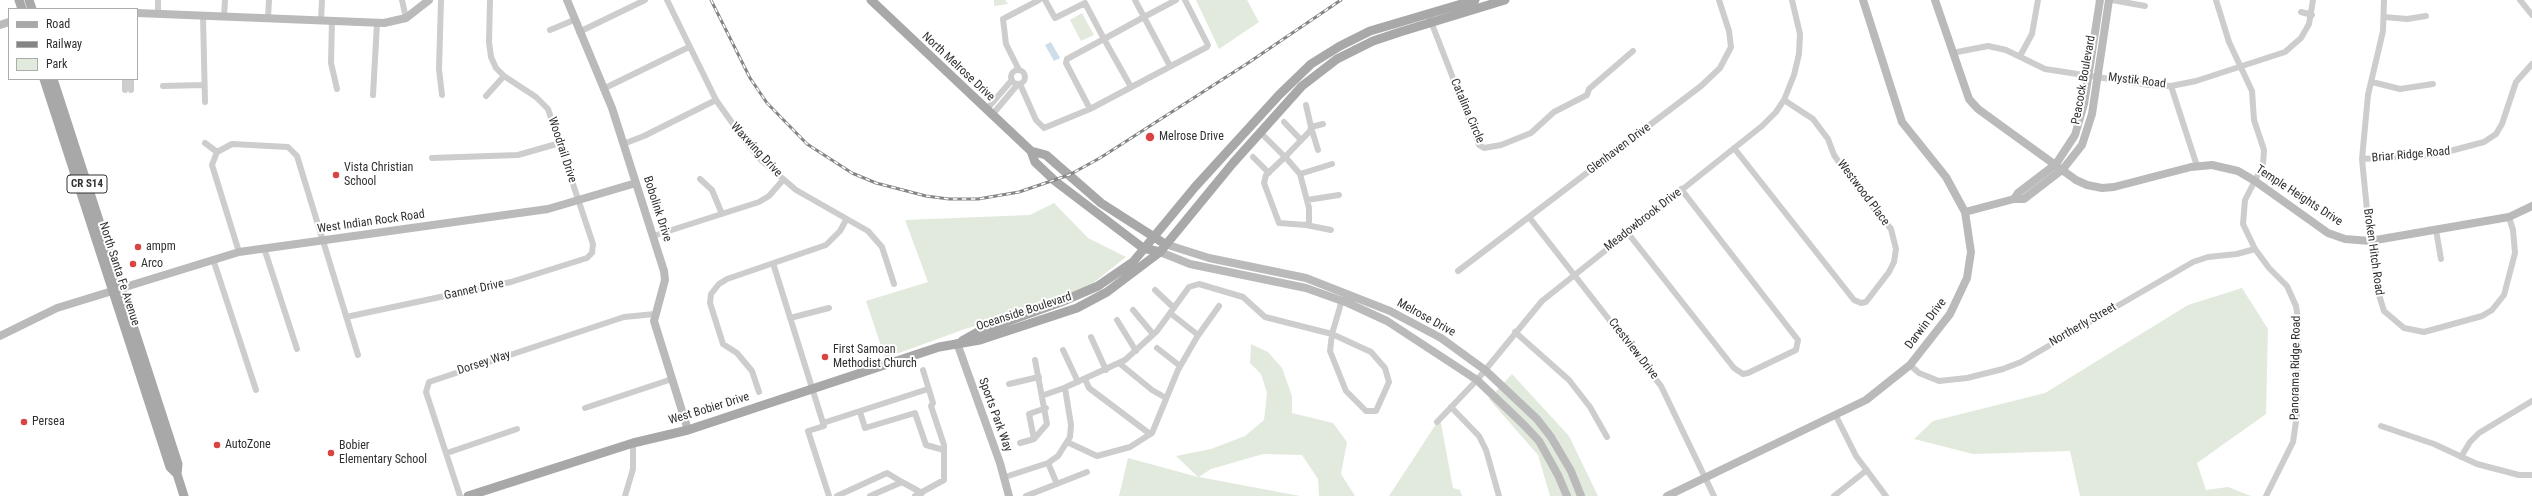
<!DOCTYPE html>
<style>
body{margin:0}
#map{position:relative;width:2532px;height:496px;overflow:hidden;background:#fff;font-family:"Roboto Condensed",sans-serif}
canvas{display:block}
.legend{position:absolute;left:8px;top:8px;width:130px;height:72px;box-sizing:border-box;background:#fff;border:1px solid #acacac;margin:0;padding:5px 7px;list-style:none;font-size:12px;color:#303030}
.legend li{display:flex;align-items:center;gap:8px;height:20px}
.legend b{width:20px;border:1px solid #acacac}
</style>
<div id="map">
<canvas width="2532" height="496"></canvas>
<ul class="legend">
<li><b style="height:5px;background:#a8a8a8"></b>Road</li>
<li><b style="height:5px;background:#858585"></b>Railway</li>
<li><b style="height:11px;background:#e2e9dd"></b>Park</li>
</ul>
</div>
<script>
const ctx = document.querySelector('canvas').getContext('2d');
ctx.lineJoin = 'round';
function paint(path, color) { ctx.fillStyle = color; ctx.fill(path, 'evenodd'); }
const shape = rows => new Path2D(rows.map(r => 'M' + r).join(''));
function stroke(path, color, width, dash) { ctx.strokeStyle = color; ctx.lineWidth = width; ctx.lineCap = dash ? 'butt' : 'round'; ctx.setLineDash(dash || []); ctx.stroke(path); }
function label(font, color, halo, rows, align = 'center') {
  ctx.font = font + ' "Roboto Condensed",sans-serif'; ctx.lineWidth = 4; ctx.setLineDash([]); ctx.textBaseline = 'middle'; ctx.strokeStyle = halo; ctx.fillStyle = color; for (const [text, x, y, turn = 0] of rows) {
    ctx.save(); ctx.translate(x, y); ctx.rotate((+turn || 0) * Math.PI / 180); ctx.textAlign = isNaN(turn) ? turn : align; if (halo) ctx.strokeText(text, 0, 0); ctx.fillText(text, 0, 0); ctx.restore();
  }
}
paint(shape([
 [994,0,1005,0,1008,4,994,6],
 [1196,0,1247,0,1259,22,1219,49],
 [1082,13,1094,35,1081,41,1070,20],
 [1054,203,1088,238,1126,257,1093,283,1057,301,965,329,885,358,866,301,928,282,905,220,1030,215],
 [2242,288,2268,329,2266,414,2197,463,2206,490,2228,487,2251,496,2080,496,2070,451,1973,454,1914,439,1933,421,2045,393,2188,305],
 [1251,344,1268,352,1282,368,1292,396,1292,413,1333,423,1347,442,1341,474,1355,496,1319,496,1318,479,1302,455,1263,454,1211,469,1199,477,1300,496,1119,496,1128,458,1198,477,1176,456,1211,449,1245,436,1264,420,1267,393,1261,374,1250,363],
 [1512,374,1569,436,1598,496,1550,496,1538,455,1489,399],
 [1440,418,1453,488,1460,490,1462,496,1389,496]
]), '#e2e9dd');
paint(shape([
 [1051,42,1060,58,1054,61,1045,45]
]), '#ceddea');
stroke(shape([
 [402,0,406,18],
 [441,0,439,69,442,95],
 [490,0,489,42,491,57,496,68,504,76,536,97,548,109,593,244,592,253],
 [667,0,716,100,745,141,762,161,796,190,868,231,882,247,894,284],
 [1045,0,1055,18,1085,3,1104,39,1144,17,1135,0],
 [2112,0,2145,6],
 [2216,0,2229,42,2252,91,2254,120,2264,150,2263,165,2245,200,2243,224,2255,249,2269,268,2287,286,2296,306,2298,319,2297,415,2293,442,2266,496],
 [2384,0,2383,31,2368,95,2362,159,2370,241,2379,295,2384,311,2404,328,2424,332,2482,316,2492,310,2504,295,2515,253,2513,230,2509,217],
 [2520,0,2532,15],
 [2301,12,2312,15],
 [158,14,158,0],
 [203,16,205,102],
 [224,16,225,0],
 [2384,17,2407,19,2426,16],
 [268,18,269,0],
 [1430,19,1479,145,1484,148,1501,145,1531,133,1554,112,1587,95,1589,89,1633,51],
 [321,20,322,0],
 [332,20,331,63,337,89],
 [550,30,574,20],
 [579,32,645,0],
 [1952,53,1988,46,2006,50,2045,69,2149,85,2171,86,2196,81,2285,52,2301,38,2309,24,2313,0],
 [2020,56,2032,34,2038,0],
 [1170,66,1144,17,1176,0],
 '1011 77a7 7 0 1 1 14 0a7 7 0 1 1-14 0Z',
 [1019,70,1006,44,1003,19,1039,0],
 [2372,82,2400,89,2433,84],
 [1020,84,1036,120,1044,128,1090,109,1207,47,1208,45,1185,0],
 [163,86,204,85],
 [2171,86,2197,166],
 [603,89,689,47],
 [125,90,125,79],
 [131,90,131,79],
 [373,95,377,23],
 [486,96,504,76],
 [1090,109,1066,63,1067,59,1104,39,1131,87],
 [986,110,1012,80],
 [992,115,1018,84],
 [1284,122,1301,140],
 [1260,132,1287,159,1300,174,1309,208,1309,222,1306,225,1279,223,1264,183,1266,175,1285,157,1310,131,1311,127,1306,105],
 [205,143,217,152],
 [623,144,644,136,716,100],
 [1734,148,1854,300,1861,303,1866,302,1889,272,1894,262,1896,249,1891,229,1854,184,1834,155,1828,139,1813,119,1784,100],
 [1318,150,1311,127,1323,124],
 [1253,157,1269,173],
 [432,158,518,155,560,143],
 [2362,159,2435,155,2484,142,2496,134,2502,124,2516,82,2532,64],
 [1300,174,1332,164],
 [700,179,712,190,722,214],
 [1307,200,1339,195],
 [1529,217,1661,386,1714,496],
 [1306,225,1331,230],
 [2436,230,2441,259],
 [1627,232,1734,368,1743,374,1748,373,1796,350,1798,340,1681,189],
 [653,236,759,202,769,196,783,180],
 [264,248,297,349],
 [239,252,212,165,217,152,232,144,288,147,297,156,358,355],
 [213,259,256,390],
 [773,263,823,423],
 [1458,271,1701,86,1720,68,1731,47,1729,31,1719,0],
 [1155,290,1174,308],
 [1133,310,1153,334],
 [1170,313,1198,335],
 [346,317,511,282,587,258,592,253],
 [790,318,829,308],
 [1117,320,1136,351],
 [1515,332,1569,380,1590,407,1607,437],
 [1091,337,1106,370],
 [1157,348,1180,366],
 [1063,350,1078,382],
 [1119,363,1152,390,1166,398],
 [1910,365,1919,373,1939,381,1967,378,2003,369,2021,362,2193,262,2208,257,2237,254,2255,249],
 [1085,379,1089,388,1150,434],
 [1009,384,1039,377],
 [759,392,752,371,737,353,723,344,710,303,711,294,719,284,727,279,826,245,840,231,846,220],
 [1044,395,1064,388,1125,360,1157,331,1189,287,1199,284,1243,297,1265,317,1332,334,1371,352,1385,368,1389,382,1376,411,1366,411,1346,391,1330,351,1332,334,1342,300],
 [1451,407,1479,436,1486,450,1499,496],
 [585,408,672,379],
 [860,412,865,428,915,413,926,445,944,450],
 [1836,416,1856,456,1886,496],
 [1437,422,1477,380,1542,301,1762,126,1776,112,1784,100,1794,75,1799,54,1800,34,1792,0],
 [2381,426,2434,444,2477,464,2519,475,2532,475],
 [1034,439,1029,414,1046,408],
 [1067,442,1097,456,1130,447,1152,433,1178,370,1197,337,1219,306],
 [1020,443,1034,439,1047,424,1035,360],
 [447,453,517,429],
 [2461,457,2470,442,2479,433,2532,401],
 [1048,463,1057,484],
 [1005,477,1048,463,1058,456,1070,437,1071,425,1065,388],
 [460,496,426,392,429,382,624,317,655,314],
 [625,496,633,469,633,443],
 [829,496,808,431,824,426,823,423,928,389],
 [837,496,887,473,902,482],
 [870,496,902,482,922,493],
 [915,496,944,480,944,445,931,406,933,403,923,370],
 [1026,496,1087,472],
 [1834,496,1867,470]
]), '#cdcdcd', 6);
stroke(shape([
 [567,0,612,108,664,271,665,280,654,321,688,430],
 [1935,0,1969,99,1978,109,2076,180,2087,185,2102,188,2114,187,2191,167,2212,165,2238,171,2255,181,2328,233,2345,239,2370,241,2509,217,2532,206],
 [137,13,384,23,406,18,429,0],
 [0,25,9,22],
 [2014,199,2018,193,2056,164,2075,135,2084,104,2100,0],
 [1965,212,2014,199,2024,199,2063,169,2082,145,2092,114,2109,0],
 [1165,244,1209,258,1306,278,1390,311,1441,338,1485,370,1537,419,1551,437,1571,471,1581,496],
 [1160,252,1190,264,1306,288,1348,303,1387,321,1477,380,1524,425,1539,441,1558,475,1567,496],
 [0,336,57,308,239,252,548,209,636,183],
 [957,343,1000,463,1009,496],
 [1667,496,1866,400,1910,365,1950,314,1967,278,1971,252,1965,212,1946,177,1902,122,1863,0]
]), '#bababa', 8);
stroke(shape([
 [19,0,22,9],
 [29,0,32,9],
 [871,0,1031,151,1035,162,1055,181,1143,248,1160,252],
 [44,79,170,467,177,474],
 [53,79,178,464,177,474,184,496],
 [1031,151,1046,155,1101,203,1165,244],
 [962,341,978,332,1061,302,1098,286,1133,262,1195,187,1279,95,1311,64,1340,46,1370,31,1475,0],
 [468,496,633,443,688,430,939,347,980,340,1077,308,1107,292,1160,252,1233,163,1302,86,1337,59,1373,41,1400,32,1505,0]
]), '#a8a8a8', 9);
const rail = shape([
 [711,0,750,78,767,103,807,144,852,173,876,183,926,196,949,199,978,199,1019,192,1069,175,1100,158,1248,63,1341,0]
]);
stroke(rail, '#858585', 3);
stroke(rail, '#fff', 1.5, [4.5]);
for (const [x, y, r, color] of [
 [1150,137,5,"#d74442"],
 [336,175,4,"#d74442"],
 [138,247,4,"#d74442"],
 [133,264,4,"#d74442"],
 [825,357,4,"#d74442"],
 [24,422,4,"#d74442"],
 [217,445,4,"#d74442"],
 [331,453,4,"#d74442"]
]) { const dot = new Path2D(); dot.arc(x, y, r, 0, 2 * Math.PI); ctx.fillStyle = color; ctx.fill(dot); stroke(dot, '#fff', 1.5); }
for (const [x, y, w] of [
 [87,184,40]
]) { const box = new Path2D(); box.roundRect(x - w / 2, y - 9, w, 18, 3); ctx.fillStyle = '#fff'; ctx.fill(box); stroke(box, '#303030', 1); }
label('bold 11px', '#303030', null, [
 ["CR S14",87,184]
]);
label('12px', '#303030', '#fff', [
 ["North Melrose Drive",958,67,43],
 ["Peacock Boulevard",2084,80,-80],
 ["Mystik Road",2137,81,7],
 ["Catalina Circle",1467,111,67],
 ["Glenhaven Drive",1619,149,-37],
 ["Woodrail Drive",562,150,72],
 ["Waxwing Drive",756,150,47],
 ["Briar Ridge Road",2411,155,-5],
 ["Westwood Place",1863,193,53],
 ["Temple Heights Drive",2299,196,33],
 ["Bobolink Drive",657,209,72],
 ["Meadowbrook Drive",1643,220,-38],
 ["West Indian Rock Road",371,222,-8],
 ["Broken Hitch Road",2373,252,82],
 ["North Santa Fe Avenue",119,274,72],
 ["Gannet Drive",474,290,-12],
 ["Oceanside Boulevard",1024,312,-18],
 ["Melrose Drive",1426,318,29],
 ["Darwin Drive",1926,324,-53],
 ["Northerly Street",2083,325,-30],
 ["Crestview Drive",1633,349,52],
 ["Dorsey Way",484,363,-18],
 ["Panorama Ridge Road",2296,368,-89],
 ["West Bobier Drive",709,409,-17],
 ["Sports Park Way",995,415,70]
]);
label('12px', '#303030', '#fff', [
 ["Melrose Drive",1159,137],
 ["Vista Christian",344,168],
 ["School",344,182],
 ["ampm",146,247],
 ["Arco",141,264],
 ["First Samoan",833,350],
 ["Methodist Church",833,364],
 ["Persea",32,422],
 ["AutoZone",225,445],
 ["Bobier",339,446],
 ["Elementary School",339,460]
], 'left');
</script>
